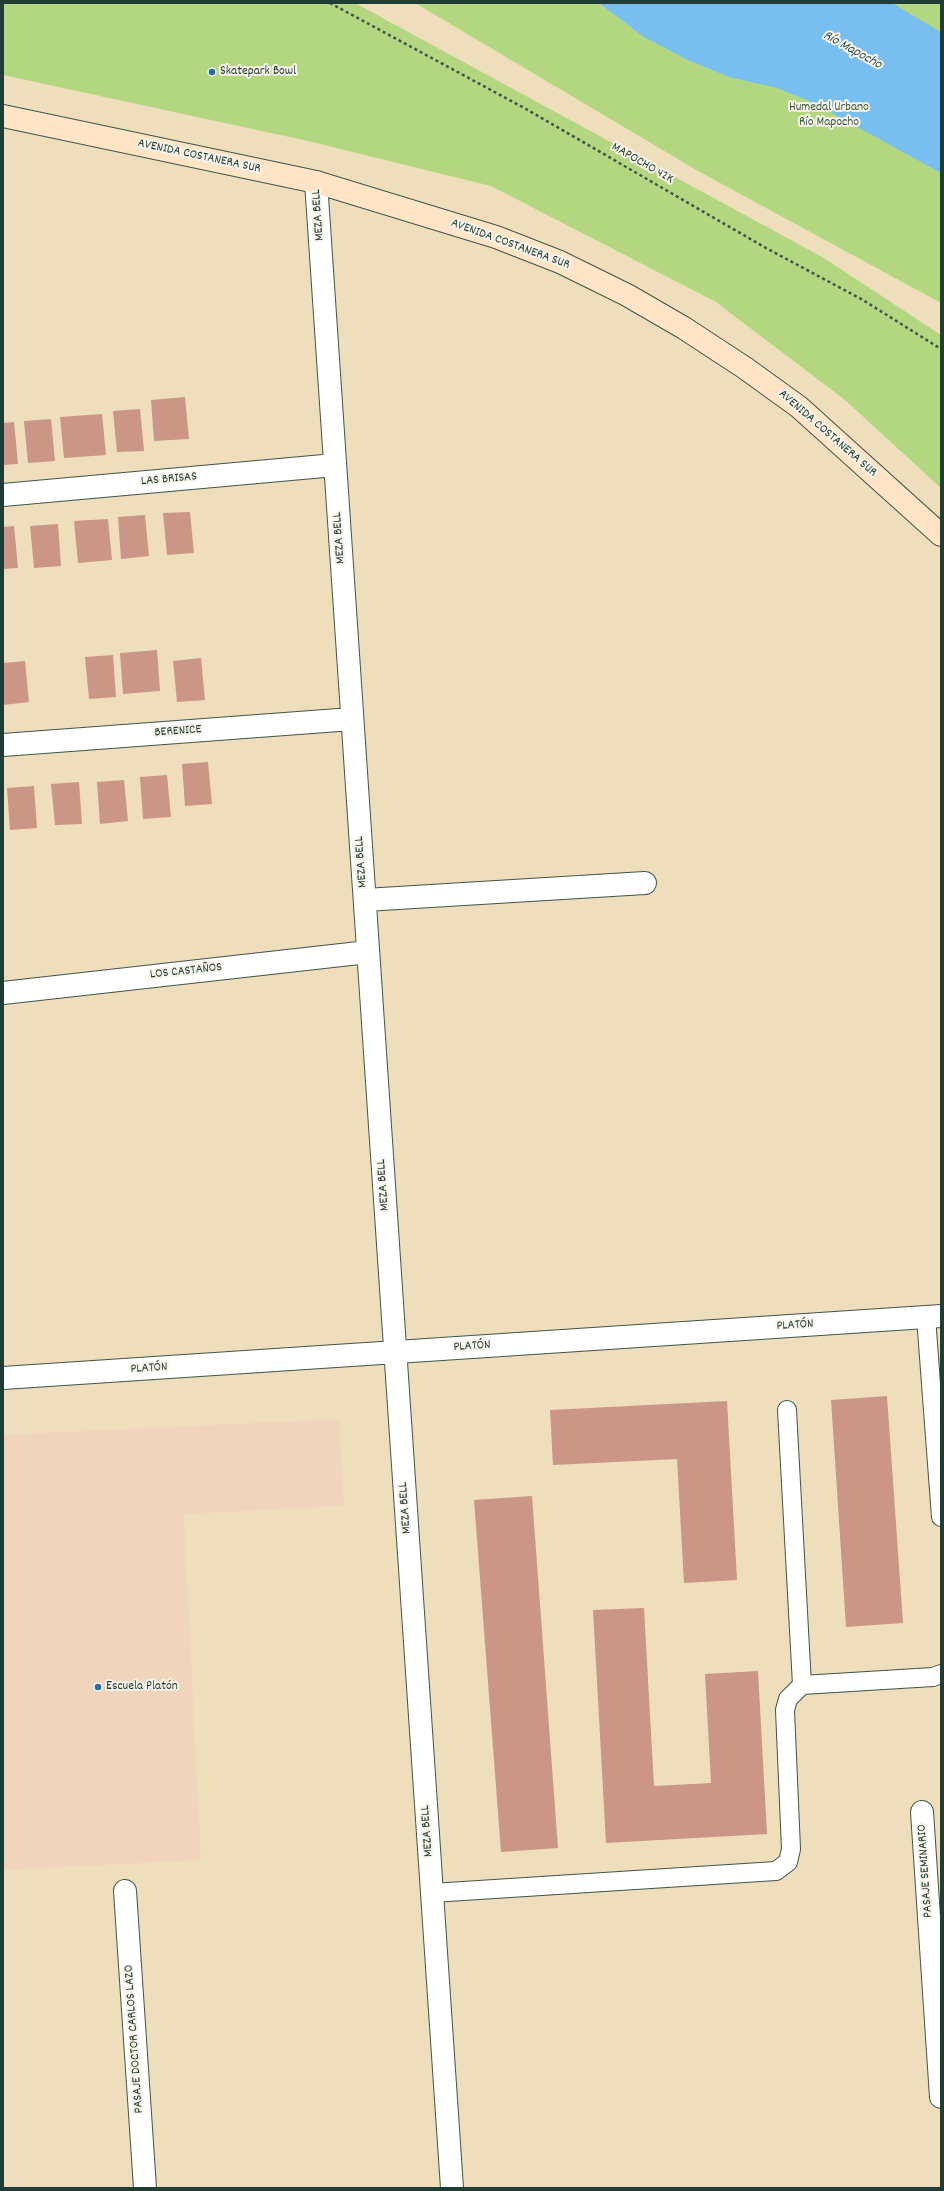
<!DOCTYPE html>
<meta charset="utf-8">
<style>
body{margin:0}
#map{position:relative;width:944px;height:2191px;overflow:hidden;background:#efdebc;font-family:Dekko,sans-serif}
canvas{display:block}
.frame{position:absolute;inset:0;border:4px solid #1f3d34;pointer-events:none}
</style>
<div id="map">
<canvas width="944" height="2191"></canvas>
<div class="frame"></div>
</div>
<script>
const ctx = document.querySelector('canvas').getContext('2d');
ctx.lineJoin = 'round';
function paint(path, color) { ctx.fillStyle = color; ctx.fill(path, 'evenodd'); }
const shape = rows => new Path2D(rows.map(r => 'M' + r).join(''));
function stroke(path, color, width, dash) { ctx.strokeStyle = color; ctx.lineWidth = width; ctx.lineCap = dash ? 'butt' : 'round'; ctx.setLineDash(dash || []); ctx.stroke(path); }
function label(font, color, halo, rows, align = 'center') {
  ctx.font = font + ' Dekko,sans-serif'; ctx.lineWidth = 4; ctx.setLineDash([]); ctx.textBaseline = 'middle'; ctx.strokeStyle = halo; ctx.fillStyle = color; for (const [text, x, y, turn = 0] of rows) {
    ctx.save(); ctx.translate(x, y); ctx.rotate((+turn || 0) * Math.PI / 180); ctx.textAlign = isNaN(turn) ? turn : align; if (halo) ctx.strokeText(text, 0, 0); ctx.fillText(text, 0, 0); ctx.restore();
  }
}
paint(shape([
 [339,1419,344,1506,184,1514,201,1860,3,1870,3,1435]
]), '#f0d5bc');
paint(shape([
 [3,3,355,3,824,258,941,335,941,488,845,400,716,302,491,186,308,141,3,75],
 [415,3,941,3,941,303,698,171]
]), '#b3d780');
paint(shape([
 [599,3,892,3,941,32,941,173,814,103,777,88,729,77,688,60,644,37]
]), '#78bff0');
paint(shape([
 [185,397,189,439,154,441,151,400],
 [140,409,144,451,117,452,113,411],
 [102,414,106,455,64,458,60,417],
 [51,419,55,461,28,463,24,421],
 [14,422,18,464,3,465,3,423],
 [190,512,194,553,167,555,163,513],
 [145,515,149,556,121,559,118,517],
 [108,519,112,560,78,563,74,521],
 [58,524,61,566,34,568,30,526],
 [14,526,18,568,3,569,3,527],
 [157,650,160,691,123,694,120,653],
 [113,655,116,697,89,699,85,657],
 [201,658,205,700,177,702,173,661],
 [25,661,29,702,3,705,3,663],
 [208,762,212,804,185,806,182,764],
 [167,775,171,817,143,819,140,777],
 [124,780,128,821,100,824,97,782],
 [79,782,82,824,55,825,51,784],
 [34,786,37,828,10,830,7,788],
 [887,1396,903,1623,846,1627,831,1400],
 [727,1401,737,1580,684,1583,677,1459,553,1465,550,1410],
 [532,1496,558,1848,501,1852,474,1500],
 [644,1608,654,1786,711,1783,705,1674,758,1671,767,1834,606,1843,593,1610]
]), '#cc9686');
const service = shape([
 [926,1317,941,1517],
 [787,1410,802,1685],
 [432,1893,776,1871,788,1862,791,1849,785,1710,788,1699,802,1685,933,1677,941,1674]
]);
const minor = shape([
 [316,182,452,2188],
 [3,495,335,465],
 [3,745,352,719],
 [365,900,645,883],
 [3,993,368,952],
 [3,1378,941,1316],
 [922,1812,941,2097],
 [125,1891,145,2188]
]);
const secondary = shape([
 [3,116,316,182,496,237,560,262,627,295,684,328,745,368,799,407,941,535]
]);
stroke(service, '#3e5548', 20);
stroke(minor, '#3e5548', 24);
stroke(secondary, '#3e5548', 24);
stroke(shape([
 [330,3,526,109,766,248,863,300,941,349]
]), '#3e5548', 2.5, [3, 3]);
stroke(service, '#fff', 18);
stroke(minor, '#fff', 22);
stroke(secondary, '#ffe4c6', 22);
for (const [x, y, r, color] of [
 [212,72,4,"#1f6fb2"],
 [98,1687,4,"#1f6fb2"]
]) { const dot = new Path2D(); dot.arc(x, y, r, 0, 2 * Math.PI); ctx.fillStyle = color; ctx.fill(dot); stroke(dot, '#f7f3e8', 1.5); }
label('13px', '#1f3d34', '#f7f3e8', [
 ["Skatepark Bowl",220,72],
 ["Escuela Platón",106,1687]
], 'left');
label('13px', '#3d5c43', '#f7f3e8', [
 ["Humedal Urbano",829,108],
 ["Río Mapocho",829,123]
]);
label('13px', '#1f3d34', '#f7f3e8', [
 ["AVENIDA COSTANERA SUR",199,157,12],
 ["MAPOCHO 42K",642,164,30],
 ["MEZA BELL",319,215,-94],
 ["AVENIDA COSTANERA SUR",510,245,20],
 ["AVENIDA COSTANERA SUR",827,434,41],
 ["LAS BRISAS",169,480,-5],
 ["MEZA BELL",340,538,-94],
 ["BERENICE",178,732,-4],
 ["MEZA BELL",362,862,-94],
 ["LOS CASTAÑOS",186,972,-6],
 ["MEZA BELL",384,1185,-94],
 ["PLATÓN",795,1326,-4],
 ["PLATÓN",472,1347,-4],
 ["PLATÓN",149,1369,-4],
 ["MEZA BELL",406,1508,-94],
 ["MEZA BELL",428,1831,-94],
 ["PASAJE SEMINARIO",926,1871,-94],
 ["PASAJE DOCTOR CARLOS LAZO",135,2039,-94]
]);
label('italic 14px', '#31575a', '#f7f3e8', [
 ["Río Mapocho",852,51,29]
]);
</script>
